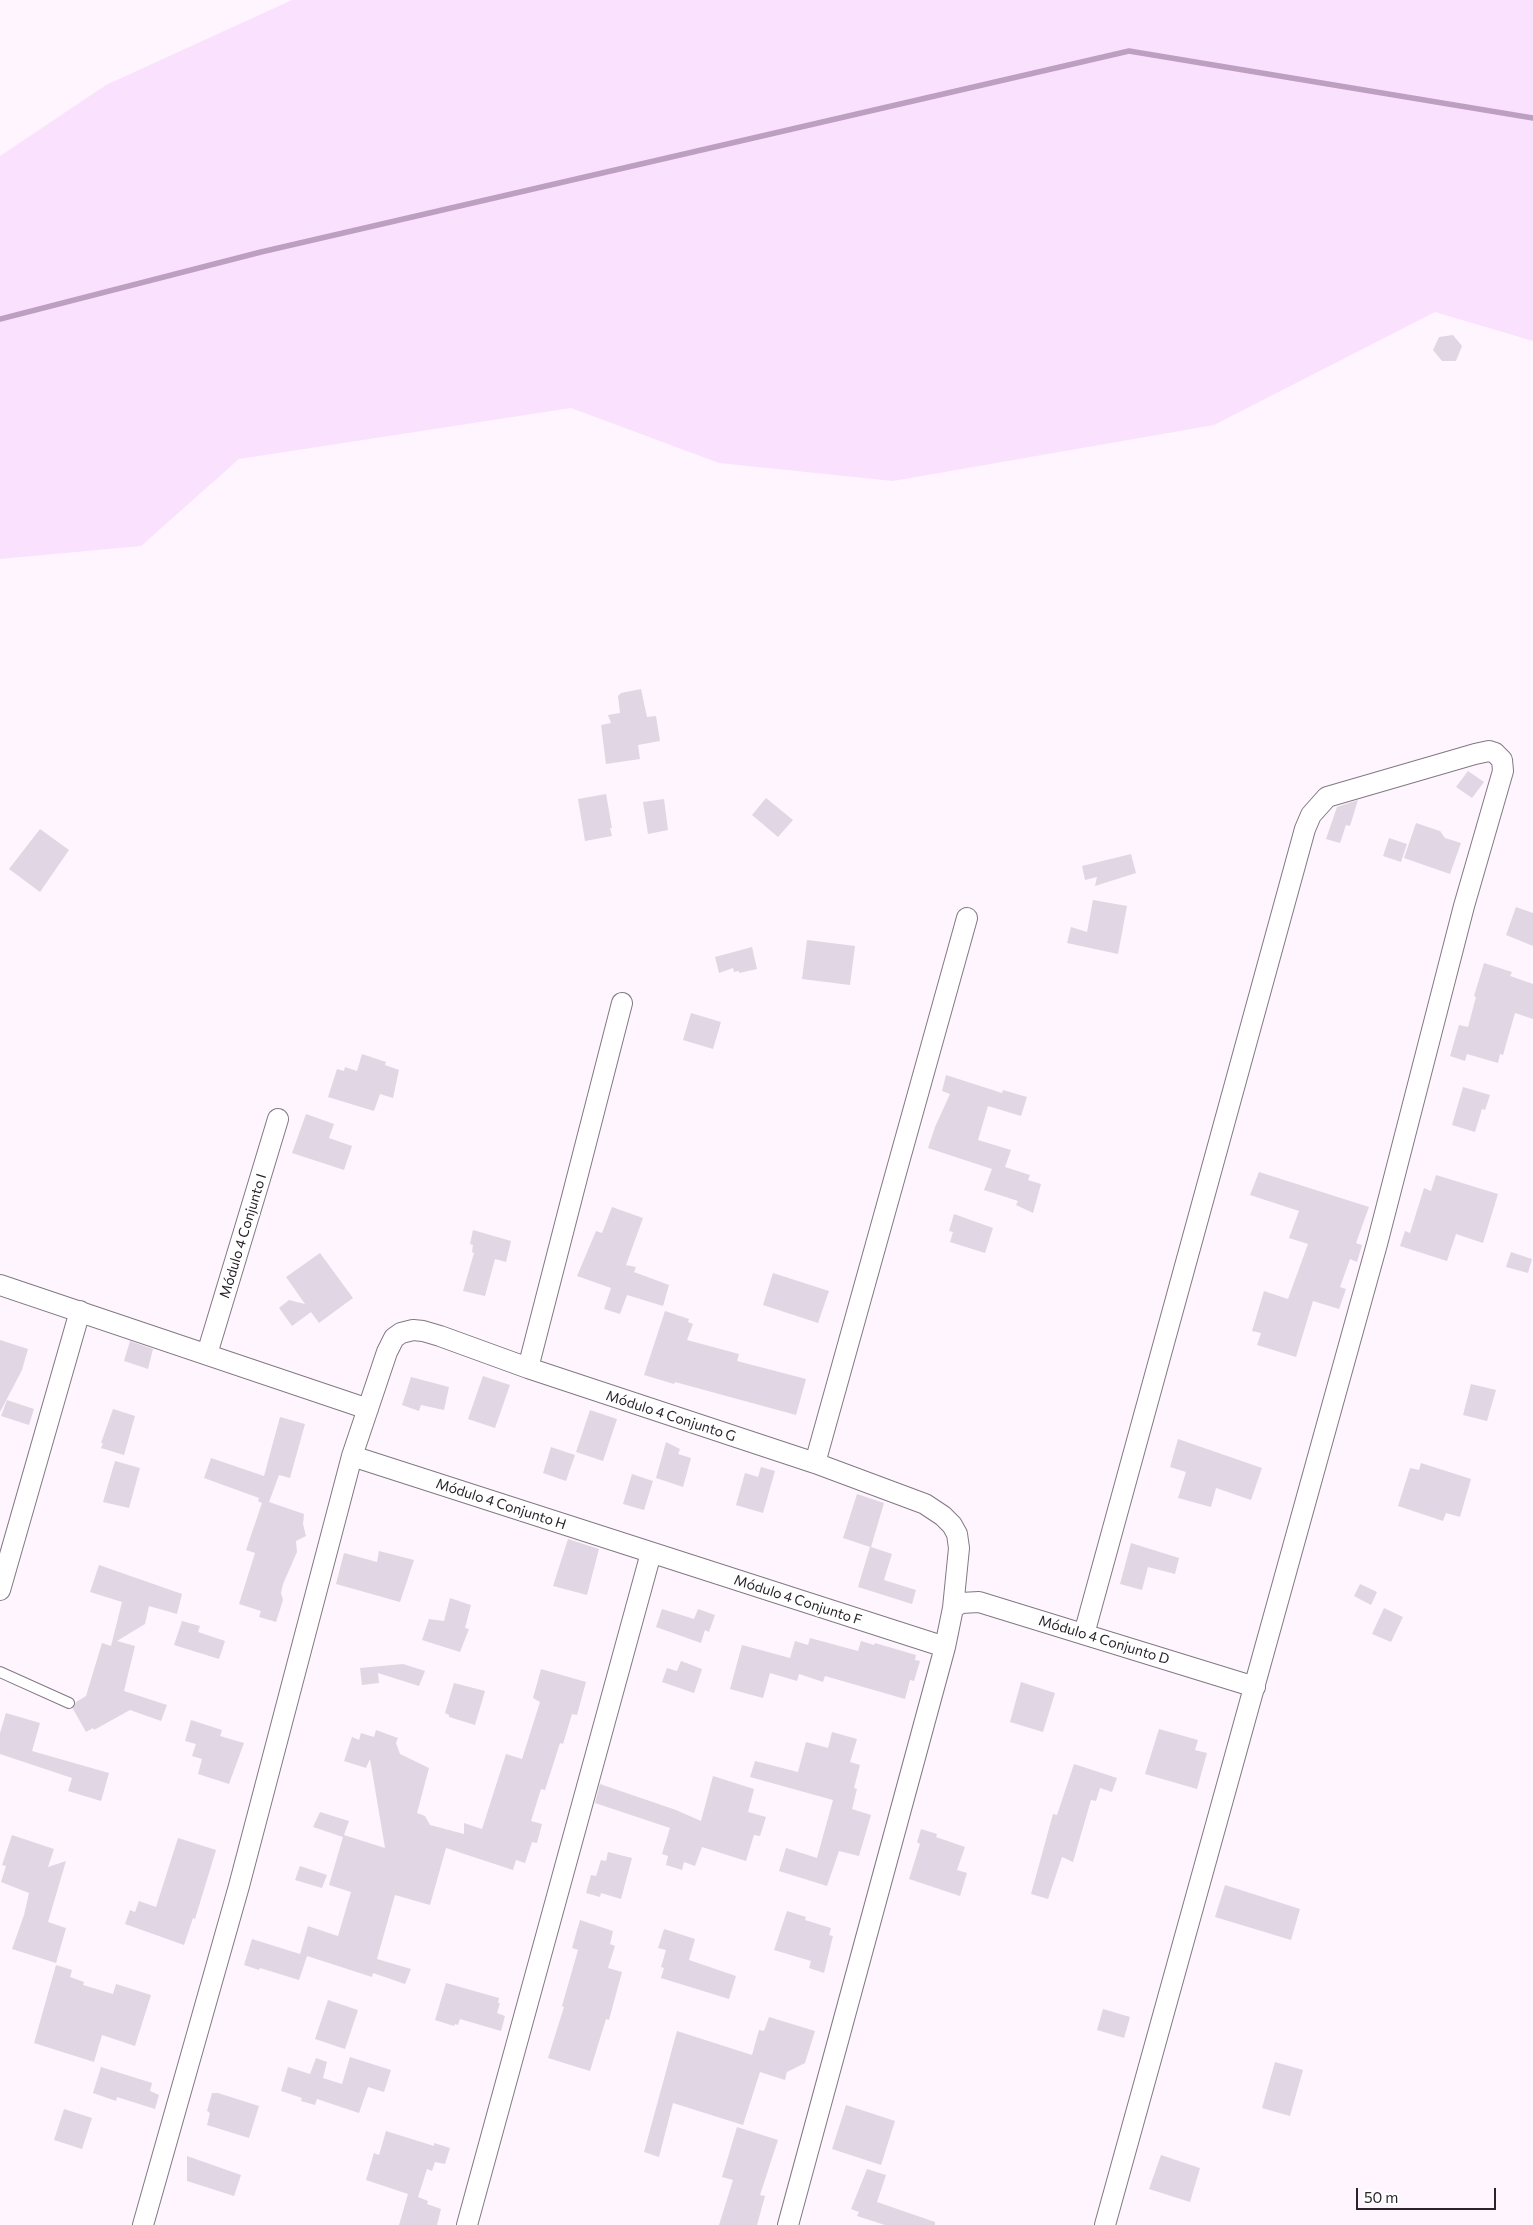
<!DOCTYPE html>
<meta charset="utf-8">
<style>
body{margin:0}
#map{position:relative;width:1533px;height:2225px;overflow:hidden;background:#fef5ff;font-family:Commissioner,sans-serif}
canvas{display:block}
.scale{position:absolute;left:1356px;top:2188px;width:140px;height:22px;box-sizing:border-box;border:2px solid #282429;border-top:0;padding-left:6px;font-size:15px;line-height:18px;white-space:nowrap;color:#282429;-webkit-text-stroke:4px #fff;paint-order:stroke}
</style>
<div id="map">
<canvas width="1533" height="2225"></canvas>
<div class="scale">50 m</div>
</div>
<script>
const ctx = document.querySelector('canvas').getContext('2d');
ctx.lineJoin = 'round';
function paint(path, color) { ctx.fillStyle = color; ctx.fill(path, 'evenodd'); }
const shape = rows => new Path2D(rows.map(r => 'M' + r).join(''));
function stroke(path, color, width, dash) { ctx.strokeStyle = color; ctx.lineWidth = width; ctx.lineCap = dash ? 'butt' : 'round'; ctx.setLineDash(dash || []); ctx.stroke(path); }
function label(font, color, halo, rows, align = 'center') {
  ctx.font = font + ' Commissioner,sans-serif'; ctx.lineWidth = 4.5; ctx.setLineDash([]); ctx.textBaseline = 'middle'; ctx.strokeStyle = halo; ctx.fillStyle = color; for (const [text, x, y, turn = 0] of rows) {
    ctx.save(); ctx.translate(x, y); ctx.rotate((+turn || 0) * Math.PI / 180); ctx.textAlign = isNaN(turn) ? turn : align; if (halo) ctx.strokeText(text, 0, 0); ctx.fillText(text, 0, 0); ctx.restore();
  }
}
paint(shape([
 [292,0,1533,0,1533,341,1435,312,1214,425,893,481,719,463,571,408,239,459,141,546,0,559,0,156,106,85]
]), '#fae1fd');
stroke(shape([
 [0,319,261,252,1129,51,1533,118]
]), '#bd9fc1', 5.5);
paint(shape([
 [1453,335,1462,346,1456,361,1442,361,1433,350,1439,337],
 [641,689,647,717,656,716,660,741,638,745,640,759,606,764,601,725,611,723,608,715,620,713,618,696,621,693],
 [1468,771,1484,782,1472,798,1456,787],
 [606,794,612,828,610,828,612,836,585,841,578,799],
 [766,798,793,820,778,837,752,815],
 [664,799,668,830,648,834,643,802],
 [1358,800,1350,826,1346,825,1340,843,1326,839,1337,807],
 [1416,823,1440,831,1445,838,1461,843,1450,874,1404,858],
 [40,829,69,850,40,892,9,869],
 [1389,838,1407,844,1401,862,1383,856],
 [1131,854,1136,873,1095,886,1097,877,1085,880,1082,866],
 [1093,900,1127,906,1118,954,1067,943,1071,927,1087,932],
 [1516,907,1533,913,1533,946,1506,935],
 [807,940,855,946,850,985,802,979],
 [752,947,757,969,739,973,739,971,734,972,733,968,719,973,715,957],
 [1484,963,1512,972,1510,976,1533,984,1533,1019,1515,1013,1503,1055,1500,1054,1498,1063,1467,1054,1465,1061,1450,1056,1459,1025,1468,1027,1476,997,1474,996],
 [691,1013,721,1022,713,1049,683,1040],
 [362,1054,386,1062,385,1065,399,1070,393,1098,380,1094,374,1111,328,1097,337,1069,344,1071,345,1067,357,1071],
 [946,1075,1002,1093,1003,1090,1027,1097,1021,1116,988,1106,978,1140,1011,1150,1005,1167,1030,1175,1028,1180,1041,1184,1033,1213,1016,1205,1018,1201,984,1190,992,1169,928,1148,935,1127,950,1094,942,1091],
 [1463,1087,1490,1095,1485,1110,1482,1109,1475,1132,1452,1125],
 [306,1114,334,1124,329,1138,352,1146,344,1170,292,1153],
 [1259,1172,1369,1207,1356,1243,1362,1245,1357,1262,1350,1259,1340,1287,1346,1289,1339,1309,1313,1301,1296,1357,1257,1345,1261,1333,1252,1331,1264,1291,1288,1299,1308,1244,1289,1238,1299,1211,1250,1195],
 [1436,1175,1498,1194,1483,1243,1456,1234,1447,1261,1400,1246,1405,1231,1410,1233,1424,1188,1431,1191],
 [612,1207,643,1218,626,1265,636,1267,634,1272,669,1285,663,1306,627,1295,620,1314,604,1309,611,1288,577,1276,596,1231,602,1233],
 [954,1214,993,1228,985,1253,950,1242,953,1232,949,1231],
 [473,1230,511,1241,506,1262,495,1259,485,1296,463,1291,474,1253,472,1252,473,1245,470,1244],
 [1511,1252,1532,1259,1528,1273,1506,1267],
 [320,1253,353,1298,319,1323,311,1312,292,1326,279,1308,289,1300,305,1304,286,1277],
 [773,1273,829,1291,818,1323,763,1305],
 [665,1311,689,1319,688,1322,693,1324,687,1340,739,1354,737,1361,806,1379,796,1415,675,1382,674,1384,644,1375],
 [0,1340,28,1349,22,1370,0,1412],
 [130,1341,153,1349,148,1369,124,1361],
 [483,1376,510,1385,495,1428,468,1419],
 [411,1377,449,1387,444,1410,421,1405,419,1411,402,1405],
 [1471,1384,1496,1390,1487,1421,1463,1415],
 [7,1400,34,1409,29,1425,1,1416],
 [113,1409,135,1416,124,1455,101,1448,103,1443,101,1443],
 [590,1410,617,1419,603,1461,576,1452],
 [280,1417,305,1424,290,1478,279,1475,269,1502,304,1514,303,1524,306,1536,296,1541,297,1552,283,1584,281,1593,283,1600,276,1622,259,1617,261,1611,239,1604,255,1553,246,1550,262,1503,258,1501,259,1498,204,1478,211,1458,264,1476],
 [1178,1439,1262,1468,1251,1500,1216,1488,1211,1507,1178,1498,1186,1472,1170,1467],
 [666,1442,680,1449,678,1454,691,1458,683,1487,656,1478],
 [551,1447,575,1455,566,1481,543,1473],
 [115,1461,140,1468,129,1508,103,1502],
 [1421,1463,1471,1479,1460,1517,1446,1513,1443,1521,1398,1506,1410,1468,1419,1470],
 [761,1467,775,1471,763,1513,736,1505,745,1473,758,1477],
 [632,1474,653,1481,644,1510,623,1504],
 [857,1494,884,1503,871,1547,892,1554,884,1580,916,1590,912,1604,858,1587,870,1547,843,1538],
 [568,1539,599,1549,587,1595,553,1586],
 [1131,1543,1179,1558,1175,1574,1148,1567,1142,1590,1120,1584],
 [379,1551,414,1560,400,1602,336,1584,344,1553,377,1562],
 [99,1565,182,1594,177,1614,149,1606,145,1624,117,1641,135,1646,124,1691,167,1705,161,1721,130,1710,94,1730,93,1728,86,1732,73,1709,76,1702,86,1696,102,1643,111,1646,122,1602,90,1592],
 [1360,1584,1377,1592,1371,1605,1354,1596],
 [450,1598,471,1605,465,1628,469,1629,460,1652,422,1640,429,1619,444,1621],
 [1384,1608,1403,1617,1391,1642,1372,1634],
 [662,1609,694,1619,698,1609,715,1615,709,1632,705,1630,701,1643,656,1627],
 [182,1621,200,1626,198,1632,225,1641,219,1659,174,1645],
 [810,1638,858,1651,861,1641,874,1645,875,1643,916,1655,915,1660,920,1661,914,1681,910,1680,905,1699,825,1676,823,1682,799,1674,797,1681,770,1673,763,1698,730,1689,742,1645,790,1658,795,1641,808,1645],
 [681,1661,702,1669,694,1693,662,1682,667,1668,677,1671],
 [403,1664,425,1671,419,1686,378,1673,379,1683,362,1685,360,1668],
 [541,1669,586,1682,577,1715,572,1714,563,1744,560,1743,545,1790,541,1789,531,1821,542,1824,537,1843,532,1842,525,1863,516,1860,513,1870,446,1848,430,1905,395,1895,377,1959,411,1969,405,1984,373,1973,372,1977,307,1956,299,1980,260,1968,259,1970,244,1965,252,1939,300,1954,308,1926,338,1936,351,1892,329,1885,343,1837,313,1827,320,1812,349,1821,344,1835,385,1848,370,1759,366,1768,344,1761,352,1737,359,1740,361,1733,374,1737,376,1730,398,1738,396,1743,400,1754,429,1768,417,1813,425,1816,430,1825,464,1834,464,1823,482,1829,506,1754,522,1759,540,1702,533,1698],
 [1021,1682,1055,1693,1043,1732,1010,1722],
 [454,1683,485,1691,475,1725,449,1717,449,1715,445,1713],
 [6,1713,40,1723,32,1751,109,1773,101,1801,68,1791,72,1778,0,1754,0,1733],
 [191,1720,222,1730,220,1736,244,1743,229,1784,198,1774,202,1759,192,1756,196,1744,185,1741],
 [1159,1729,1198,1740,1195,1750,1207,1753,1197,1789,1145,1774],
 [832,1732,857,1739,850,1762,860,1765,854,1788,857,1789,852,1809,871,1815,859,1856,839,1851,827,1886,779,1871,786,1848,817,1858,833,1800,750,1777,755,1761,798,1772,806,1742,828,1748],
 [1074,1764,1117,1778,1112,1792,1100,1788,1096,1801,1091,1800,1073,1862,1062,1857,1048,1899,1031,1894,1053,1814,1057,1815],
 [713,1776,754,1789,748,1812,766,1817,760,1836,754,1835,746,1861,702,1847,695,1866,684,1862,682,1870,666,1865,668,1856,662,1854,670,1828,595,1803,600,1784,676,1810,701,1821],
 [921,1829,937,1834,936,1837,965,1847,957,1870,967,1873,960,1896,909,1879,920,1844,917,1842],
 [12,1835,54,1849,48,1867,66,1861,48,1922,66,1928,56,1963,12,1949,24,1915,29,1893,1,1882,6,1866,2,1865],
 [178,1838,216,1850,195,1919,193,1918,184,1945,125,1924,130,1910,135,1912,139,1901,156,1907],
 [608,1852,632,1858,621,1899,601,1893,600,1897,586,1893,591,1875,596,1876,601,1860,606,1861],
 [300,1866,327,1875,322,1888,295,1880],
 [1225,1885,1300,1909,1291,1940,1215,1917],
 [787,1911,806,1917,805,1920,831,1928,829,1935,833,1936,824,1973,809,1968,811,1961,774,1950],
 [580,1920,613,1931,610,1944,615,1946,608,1968,622,1972,609,2020,606,2019,590,2071,548,2058,564,2007,562,2006,578,1950,572,1948],
 [664,1929,695,1939,689,1960,736,1976,729,1999,661,1978,664,1968,661,1967,666,1950,658,1948],
 [56,1965,72,1970,70,1977,84,1982,83,1985,113,1994,116,1984,151,1995,135,2046,102,2035,94,2062,34,2043],
 [446,1983,499,1998,498,2003,500,2003,497,2013,505,2016,501,2031,460,2019,458,2025,455,2024,454,2026,435,2020],
 [328,2000,358,2010,345,2049,315,2039],
 [1103,2009,1130,2017,1124,2038,1097,2030],
 [769,2017,815,2031,805,2063,787,2072,785,2080,760,2072,743,2125,673,2103,659,2157,644,2152,677,2031,752,2055,759,2030,764,2031],
 [350,2057,391,2070,384,2092,368,2087,359,2113,317,2099,315,2105,301,2101,302,2098,281,2091,288,2067,310,2074,316,2058,327,2062,323,2078,342,2084],
 [1275,2062,1303,2070,1290,2116,1262,2108],
 [101,2067,152,2083,150,2091,159,2095,155,2109,117,2097,116,2101,93,2093],
 [212,2093,218,2093,259,2106,249,2138,207,2125,210,2113,207,2111],
 [846,2105,895,2121,881,2165,832,2149],
 [64,2109,92,2118,82,2149,54,2140],
 [737,2127,778,2140,760,2195,765,2196,757,2225,719,2225,733,2180,722,2177],
 [386,2131,434,2146,434,2143,450,2148,445,2164,435,2162,432,2171,427,2169,418,2197,428,2201,427,2204,441,2209,437,2225,399,2225,408,2194,366,2180,374,2153,379,2155],
 [1161,2155,1200,2168,1190,2202,1149,2189],
 [187,2156,241,2175,234,2196,187,2181],
 [867,2169,886,2175,877,2202,935,2222,935,2225,885,2225,857,2216,859,2212,851,2209]
]), '#e1d6e3');
const service = shape([
 [0,1672,69,1703]
]);
const minor = shape([
 [0,1285,368,1409],
 [207,1354,278,1119],
 [528,1368,622,1003],
 [352,1456,945,1647],
 [815,1463,967,918],
 [0,1590,80,1311],
 [953,1608,961,1603,979,1602,1255,1687],
 [1084,1634,1305,829,1311,815,1327,797,1475,754,1489,751,1495,753,1502,760,1503,771,1464,906,1377,1244,1105,2225],
 [143,2225,239,1886,352,1456,387,1352,394,1338,401,1333,413,1330,423,1331,440,1336,528,1368,815,1463,925,1504,943,1516,952,1525,957,1534,959,1548,953,1608,945,1647,788,2225],
 [467,2225,651,1553]
]);
stroke(service, '#827883', 12);
stroke(minor, '#827883', 22);
stroke(service, '#fff', 10);
stroke(minor, '#fff', 20);
label('14px', '#282429', '#fff', [
 ["Módulo 4 Conjunto I",243,1236,-73],
 ["Módulo 4 Conjunto G",671,1416,18],
 ["Módulo 4 Conjunto H",501,1504,18],
 ["Módulo 4 Conjunto F",798,1600,18],
 ["Módulo 4 Conjunto D",1104,1640,17]
]);
</script>
